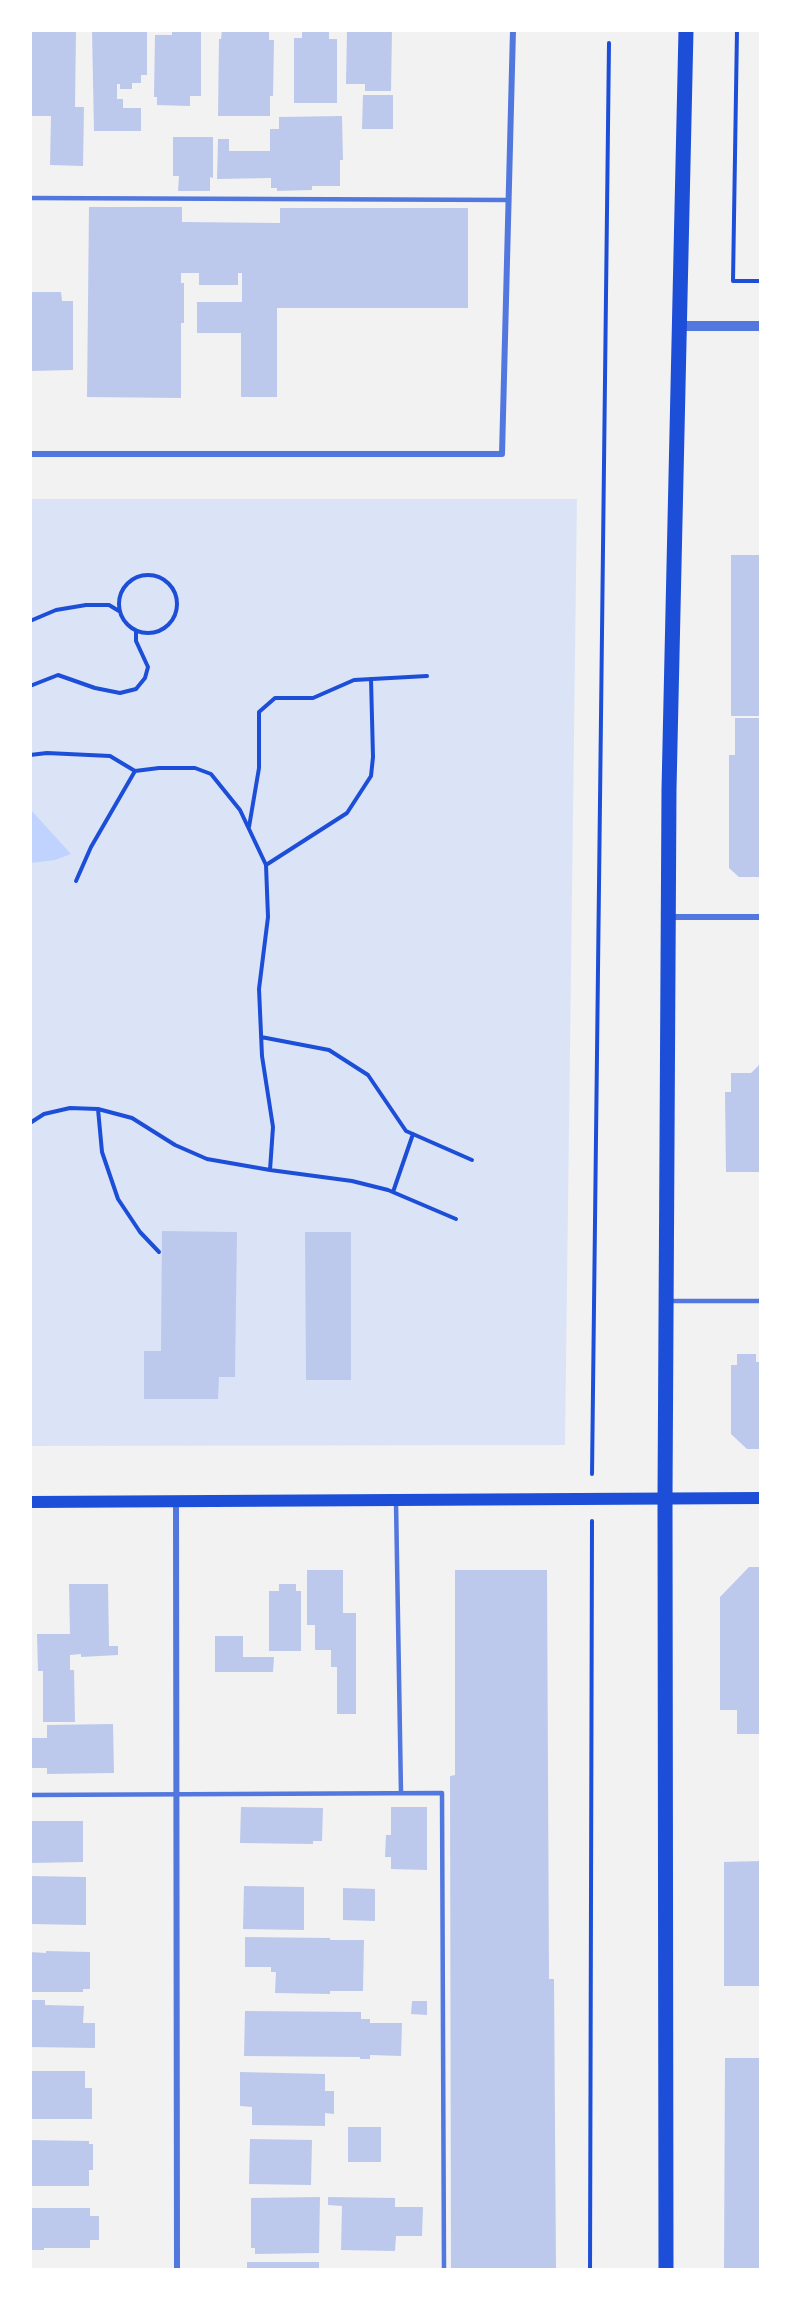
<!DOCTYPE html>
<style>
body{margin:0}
#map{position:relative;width:791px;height:2300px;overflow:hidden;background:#f2f2f2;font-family:Manrope,sans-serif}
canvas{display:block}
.frame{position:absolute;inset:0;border:32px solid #fff;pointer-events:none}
</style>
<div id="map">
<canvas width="791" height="2300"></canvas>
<div class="frame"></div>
</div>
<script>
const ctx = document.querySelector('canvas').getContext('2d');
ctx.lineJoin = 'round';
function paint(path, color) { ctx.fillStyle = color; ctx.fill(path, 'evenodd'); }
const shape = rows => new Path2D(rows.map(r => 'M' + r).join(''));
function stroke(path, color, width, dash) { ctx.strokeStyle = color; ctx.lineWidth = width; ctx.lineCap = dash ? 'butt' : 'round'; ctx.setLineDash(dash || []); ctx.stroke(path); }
paint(shape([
 [30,499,577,499,565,1445,30,1446]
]), '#dbe4f7');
paint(shape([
 [30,809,71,854,55,860,30,863]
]), '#bfd3fe');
paint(shape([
 [30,30,76,30,75,107,84,107,83,166,50,165,51,116,30,116],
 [92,30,147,30,147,75,141,75,141,83,132,83,132,89,120,89,120,84,117,84,117,99,123,99,123,108,141,108,141,131,94,131],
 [172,30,201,30,201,96,190,96,190,106,157,105,157,97,154,97,155,35,172,35],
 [222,30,269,30,269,40,274,40,273,96,270,96,270,116,218,116,219,39,221,39],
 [302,30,329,30,329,39,337,39,337,103,294,103,294,38,302,38],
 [347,30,392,30,391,91,365,91,365,84,346,84],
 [363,95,393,95,393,129,362,129],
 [342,116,343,160,340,160,340,186,312,186,312,190,277,191,277,188,271,188,271,178,217,179,218,139,229,139,229,151,270,151,270,129,279,129,279,117],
 [173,137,213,137,213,178,210,177,210,191,178,191,179,176,173,176],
 [89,207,182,207,182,222,280,223,280,208,468,208,468,308,277,308,277,397,241,397,241,333,197,333,197,302,242,302,242,273,238,273,238,285,199,285,199,273,181,273,181,283,184,283,184,323,181,323,181,398,87,397],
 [30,292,61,292,62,301,73,301,73,370,30,371],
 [731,555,761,555,761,716,731,716],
 [735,718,761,718,761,877,739,877,729,868,729,755,735,755],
 [761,1063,761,1172,726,1172,725,1092,731,1092,731,1073,751,1073],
 [162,1231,237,1232,235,1377,219,1377,218,1399,144,1399,144,1351,161,1351],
 [305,1232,351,1232,351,1380,306,1380],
 [737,1354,756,1354,756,1362,761,1362,761,1449,747,1449,731,1434,731,1365,737,1365],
 [749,1567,761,1567,761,1734,737,1734,737,1710,720,1710,720,1597],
 [307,1570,343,1570,343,1613,356,1613,356,1714,337,1714,337,1667,331,1667,331,1650,315,1650,315,1625,307,1625],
 [455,1570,547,1570,549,1979,554,1979,556,2270,451,2270,450,1776,455,1775],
 [69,1584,108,1584,109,1646,118,1646,118,1655,81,1657,81,1654,70,1655,70,1670,74,1670,75,1722,43,1722,43,1671,38,1671,37,1634,70,1634],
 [279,1584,296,1584,296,1591,301,1591,301,1651,269,1651,269,1591,279,1591],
 [215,1636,243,1636,243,1657,274,1657,273,1672,215,1672],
 [113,1724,114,1773,47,1774,47,1768,30,1768,30,1738,47,1738,47,1725],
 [241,1807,323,1808,322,1841,313,1841,313,1844,240,1843],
 [391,1807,427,1807,427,1870,391,1869,391,1857,385,1857,386,1835,391,1835],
 [30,1821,83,1821,83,1862,32,1863],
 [761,1861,761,1986,724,1986,724,1862],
 [30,1876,86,1877,86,1925,30,1924],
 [244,1886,304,1887,304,1930,243,1929],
 [343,1888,375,1889,375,1921,343,1920],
 [245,1937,330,1938,330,1940,364,1940,363,1991,330,1991,330,1994,275,1993,276,1972,271,1972,271,1967,245,1967],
 [46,1951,90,1952,90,1989,83,1989,83,1992,30,1992,30,1952,46,1953],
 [30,2000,45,2000,45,2005,84,2006,83,2023,95,2023,95,2048,30,2047],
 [412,2001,427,2001,427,2015,411,2014],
 [245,2011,361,2012,361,2019,370,2019,370,2023,402,2023,401,2056,370,2055,370,2059,360,2059,360,2057,244,2056],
 [725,2058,761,2058,761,2270,724,2270],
 [30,2071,85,2071,85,2088,92,2088,92,2119,30,2119],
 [240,2072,325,2074,325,2091,334,2091,334,2114,325,2113,325,2126,252,2125,252,2107,240,2106],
 [348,2127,381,2127,381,2162,348,2162],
 [250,2139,312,2140,311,2185,249,2184],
 [30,2140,89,2141,89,2144,93,2144,93,2170,89,2170,89,2186,30,2186],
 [320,2197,319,2253,255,2254,255,2248,251,2248,251,2198],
 [328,2197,395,2198,395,2207,423,2207,422,2236,396,2236,395,2251,341,2250,342,2206,328,2205],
 [30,2208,90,2208,90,2216,99,2216,99,2240,90,2240,90,2248,44,2248,44,2250,30,2250],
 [247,2262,319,2262,319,2270,247,2270],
 [37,2268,90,2268,90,2270,37,2270]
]), '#bdc9ec');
stroke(shape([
 [737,30,733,281,761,281],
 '119 604a29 29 0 1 1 58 0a29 29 0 1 1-58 0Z',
 [30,621,56,610,86,605,109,605,119,611],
 [30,686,58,675,95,688,120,693,136,689,145,678,148,667,136,641,136,631],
 [30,755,47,753,110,756,135,771],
 [249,827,259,768,259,712,275,698,313,698,354,680,427,676],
 [266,865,347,813,371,776,373,757,371,679],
 [261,1037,329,1050,368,1075,406,1131,472,1160],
 [98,1109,102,1152,118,1199,140,1232,159,1252],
 [30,1123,44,1114,70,1108,98,1109,132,1118,175,1145,207,1159,270,1170,273,1127,262,1056,259,989,268,917,266,865,240,810,211,774,195,768,159,768,135,771,91,847,76,881],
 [270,1170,352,1181,388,1190,456,1219],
 [393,1192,413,1134],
 [592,1474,609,43],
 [590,2270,592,1521]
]), '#1d4ed8', 4);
stroke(shape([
 [30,198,509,200],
 [668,1301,761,1301],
 [396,1502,401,1793],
 [30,1795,442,1793,444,2270]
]), '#5277de', 4.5);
stroke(shape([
 [30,454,502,454,513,30],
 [669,917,761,917],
 [176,1500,177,2270]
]), '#5277de', 6);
stroke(shape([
 [678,326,761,326]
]), '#5277de', 10);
stroke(shape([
 [30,1502,761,1498]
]), '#1d4ed8', 12);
stroke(shape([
 [666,2270,665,1497,669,789,686,30]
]), '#1d4ed8', 15);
</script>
